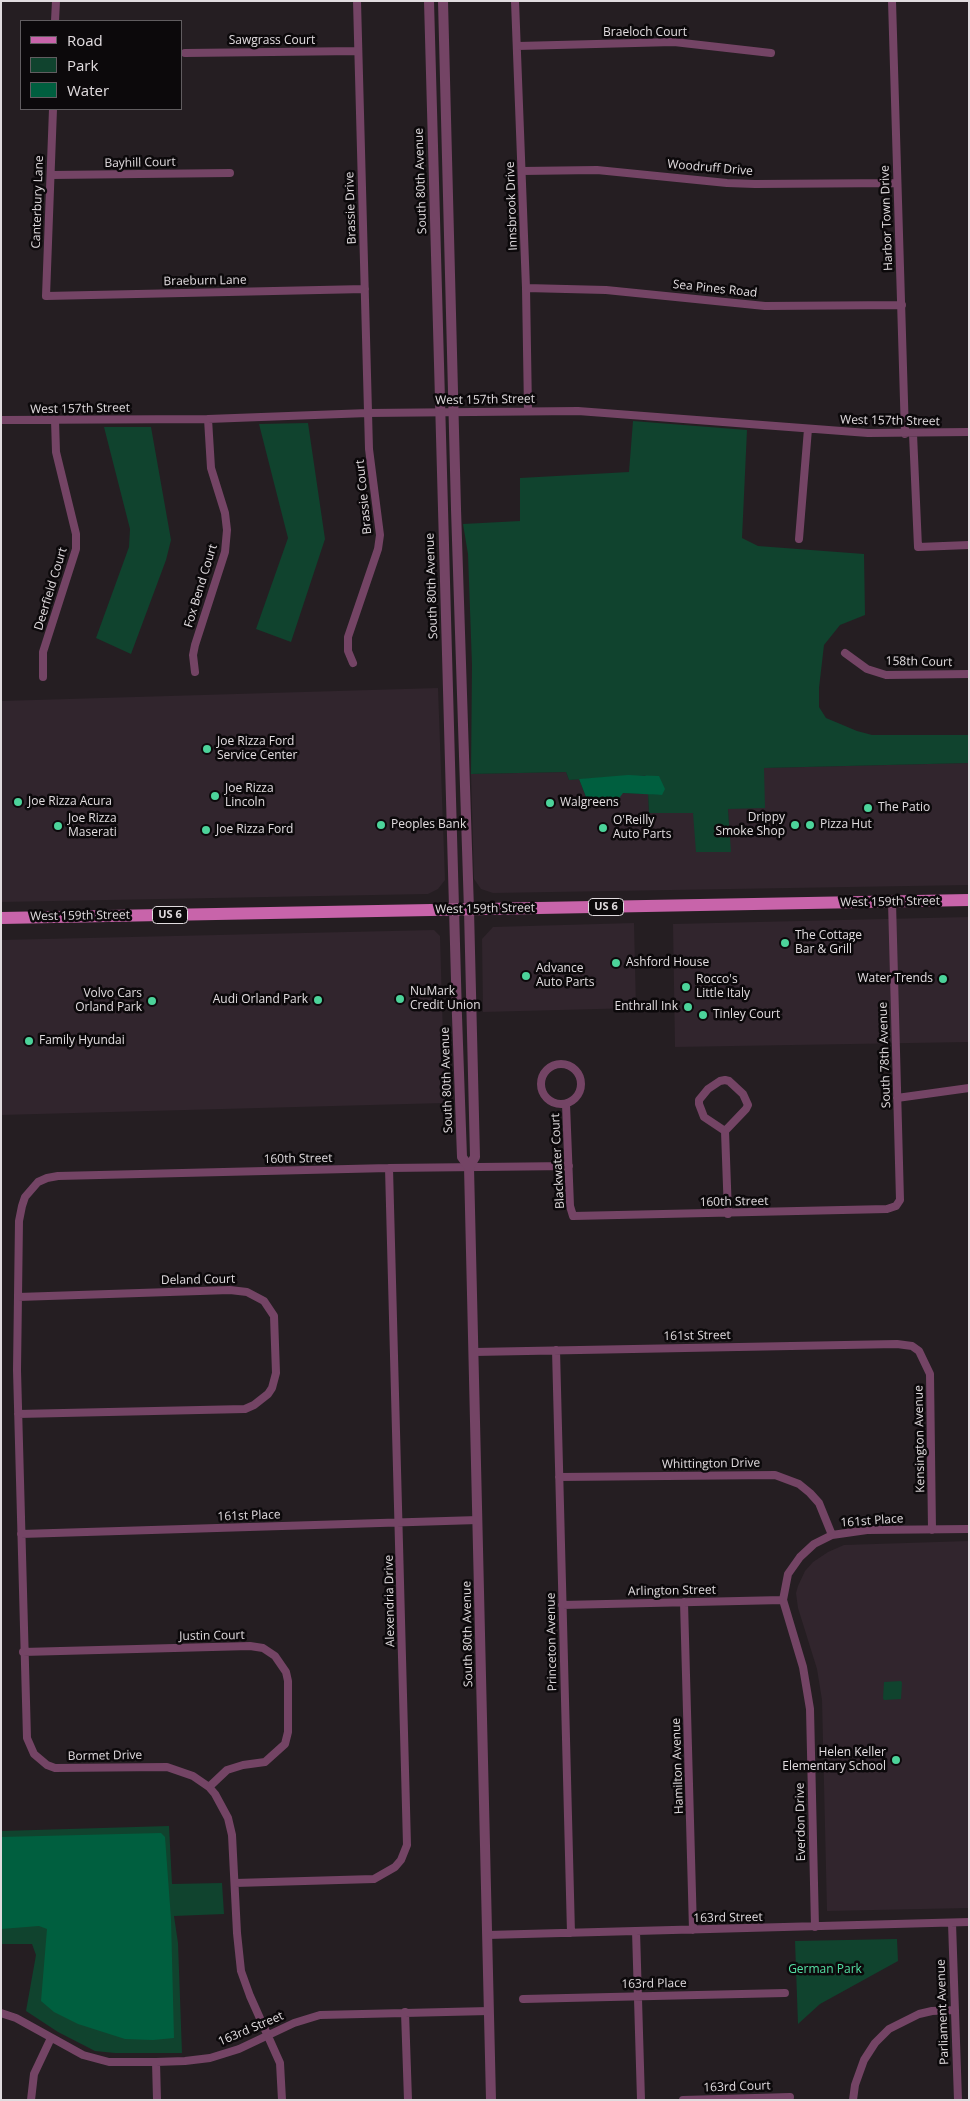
<!DOCTYPE html>
<style>
body{margin:0}
#map{position:relative;width:970px;height:2101px;overflow:hidden;background:#251e22;font-family:"Open Sans",sans-serif}
canvas{display:block}
.frame{position:absolute;inset:0;border:2px solid #e1dcdf;pointer-events:none}
.legend{position:absolute;left:20px;top:20px;width:162px;height:90px;box-sizing:border-box;background:#0c090b;border:1px solid #615d60;margin:0;padding:6px 9px;list-style:none;font-size:15px;color:#e1dcdf}
.legend li{display:flex;align-items:center;gap:10px;height:25px}
.legend b{width:25px;border:1px solid #615d60}
</style>
<div id="map">
<canvas width="970" height="2101"></canvas>
<div class="frame"></div>
<ul class="legend">
<li><b style="height:6px;background:#c864aa"></b>Road</li>
<li><b style="height:14px;background:#10432e"></b>Park</li>
<li><b style="height:14px;background:#005f3f"></b>Water</li>
</ul>
</div>
<script>
const ctx = document.querySelector('canvas').getContext('2d');
ctx.lineJoin = 'round';
function paint(path, color) { ctx.fillStyle = color; ctx.fill(path, 'evenodd'); }
const shape = rows => new Path2D(rows.map(r => 'M' + r).join(''));
function stroke(path, color, width, dash) { ctx.strokeStyle = color; ctx.lineWidth = width; ctx.lineCap = dash ? 'butt' : 'round'; ctx.setLineDash(dash || []); ctx.stroke(path); }
function label(font, color, halo, rows, align = 'center') {
  ctx.font = font + ' "Open Sans",sans-serif'; ctx.lineWidth = 5; ctx.setLineDash([]); ctx.textBaseline = 'middle'; ctx.strokeStyle = halo; ctx.fillStyle = color; for (const [text, x, y, turn = 0] of rows) {
    ctx.save(); ctx.translate(x, y); ctx.rotate((+turn || 0) * Math.PI / 180); ctx.textAlign = isNaN(turn) ? turn : align; if (halo) ctx.strokeText(text, 0, 0); ctx.fillText(text, 0, 0); ctx.restore();
  }
}
paint(shape([
 [438,688,445,880,438,889,428,894,1,902,1,701],
 [969,763,969,885,493,893,481,889,474,879,471,774,566,772,569,780,579,779,586,797,622,793,648,794,649,813,693,813,730,852,728,809,764,768],
 [969,917,969,1042,675,1047,673,924],
 [634,923,636,1008,483,1012,482,939,493,927],
 [434,930,440,936,445,1103,1,1115,1,940],
 [969,1541,969,1908,827,1911,822,1700,817,1669,798,1608,796,1593,798,1586,805,1571,813,1562,828,1552,844,1545]
]), '#31252d');
paint(shape([
 [633,421,747,430,742,538,758,546,864,554,865,615,840,625,824,645,819,688,819,707,826,718,857,731,872,735,969,735,969,763,764,768,765,808,728,809,731,852,696,852,693,813,649,813,648,794,662,795,645,775,569,780,566,772,471,774,472,665,468,554,463,524,520,521,520,478,629,472],
 [308,423,325,539,291,642,256,629,288,538,259,424],
 [104,427,151,427,171,540,166,560,131,654,96,638,129,547,130,529],
 [901,1681,902,1683,901,1699,884,1700,883,1698,884,1682],
 [169,1826,172,1884,222,1883,224,1914,174,1916,178,1943,182,2053,115,2053,95,2051,58,2032,26,2011,36,1955,32,1944,1,1944,1,1831],
 [897,1939,898,1961,820,2004,798,2024,795,1941]
]), '#10432e');
paint(shape([
 [628,775,659,776,665,789,662,795,623,793,617,801,601,806,586,797,579,779],
 [161,1833,165,1837,171,1919,174,2038,153,2040,125,2039,78,2024,54,2012,41,2001,47,1929,39,1926,1,1929,1,1837]
]), '#005f3f');
stroke(shape([
 [515,1,526,288,528,410],
 [892,1,905,434],
 [55,21,56,1],
 [518,46,674,42,771,53],
 [185,53,358,51],
 [53,109,46,296,365,289],
 [522,171,597,170,727,183,755,184,897,183],
 [51,175,230,173],
 [526,288,606,290,765,306,902,305],
 [1,420,208,419,368,413,578,411,868,433,969,432],
 [913,434,918,547,969,545],
 [799,539,808,429],
 [845,653,867,669,886,675,969,674],
 [353,663,348,651,348,637,378,549,380,535,369,449,357,1],
 [195,672,193,655,195,645,225,552,227,530,225,513,211,468,208,419],
 [43,677,43,652,76,549,76,534,56,452,55,420],
 '541 1084a20 20 0 1 1 40 0a20 20 0 1 1-40 0Z',
 [897,1098,969,1088],
 [566,1104,570,1206,573,1216,887,1209,896,1206,900,1200,892,902],
 [725,1131,704,1117,699,1104,699,1100,708,1089,720,1081,725,1080,729,1081,743,1094,748,1105,746,1109,725,1131,728,1214],
 [18,1297,230,1290,247,1292,264,1301,274,1316,276,1373,272,1388,268,1394,254,1405,245,1409,18,1414],
 [556,1350,571,1933],
 [474,1352,897,1344,912,1346,919,1351,930,1374,932,1530],
 [559,1477,775,1475,799,1484,810,1493,819,1503,832,1535],
 [21,1534,478,1520],
 [684,1602,693,1930],
 [562,1605,783,1600],
 [23,1652,250,1646,263,1648,275,1656,286,1672,288,1681,288,1732,285,1744,265,1762,243,1765,227,1770,209,1787],
 [235,1883,374,1879,395,1867,401,1860,407,1845,389,1168],
 [952,1923,958,2100],
 [815,1927,810,1709,803,1667,783,1600,788,1574,800,1557,814,1544,832,1535,867,1530,969,1529],
 [636,1931,641,2100],
 [487,1935,969,1922],
 [523,1999,785,1993],
 [405,2012,408,2100],
 [1,2013,16,2018,83,2055,109,2062,156,2062,185,2061,210,2058,239,2049,294,2023,320,2015,489,2011],
 [156,2062,157,2100],
 [31,2100,34,2074,51,2038],
 [282,2100,280,2063,250,1996,241,1971,237,1933,232,1835,228,1818,215,1794,209,1787,193,1776,167,1767,55,1768,47,1765,34,1754,27,1738,17,1370,19,1221,22,1206,25,1197,38,1182,47,1178,58,1176,389,1168,569,1166],
 [683,2100,790,2097],
 [853,2100,855,2085,864,2060,875,2043,889,2029,919,2014,932,2011,955,2010]
]), '#744465', 8);
stroke(shape([
 [429,1,457,1016,462,1157,469,1167],
 [443,1,456,509,469,910,475,1157,469,1167,491,2100]
]), '#744465', 10);
stroke(shape([
 [1,918,969,900]
]), '#c864aa', 12);
for (const [x, y, r, color] of [
 [207,749,5,"#4cd39a"],
 [215,796,5,"#4cd39a"],
 [18,802,5,"#4cd39a"],
 [550,803,5,"#4cd39a"],
 [868,808,5,"#4cd39a"],
 [381,825,5,"#4cd39a"],
 [795,825,5,"#4cd39a"],
 [810,825,5,"#4cd39a"],
 [58,826,5,"#4cd39a"],
 [603,828,5,"#4cd39a"],
 [206,830,5,"#4cd39a"],
 [785,943,5,"#4cd39a"],
 [616,963,5,"#4cd39a"],
 [526,976,5,"#4cd39a"],
 [943,979,5,"#4cd39a"],
 [686,987,5,"#4cd39a"],
 [400,999,5,"#4cd39a"],
 [318,1000,5,"#4cd39a"],
 [152,1001,5,"#4cd39a"],
 [688,1007,5,"#4cd39a"],
 [703,1015,5,"#4cd39a"],
 [29,1041,5,"#4cd39a"],
 [896,1760,5,"#4cd39a"]
]) { const dot = new Path2D(); dot.arc(x, y, r, 0, 2 * Math.PI); ctx.fillStyle = color; ctx.fill(dot); stroke(dot, '#0c090b', 2); }
for (const [x, y, w] of [
 [606,907,35],
 [170,915,35]
]) { const box = new Path2D(); box.roundRect(x - w / 2, y - 8.5, w, 17, 4); ctx.fillStyle = '#0c090b'; ctx.fill(box); stroke(box, '#e1dcdf', 1); }
label('bold 11px', '#e1dcdf', null, [
 ["US 6",606,907],
 ["US 6",170,915]
]);
label('12px', '#e1dcdf', '#0c090b', [
 ["Braeloch Court",645,33],
 ["Sawgrass Court",272,41],
 ["Bayhill Court",140,163,-1],
 ["Woodruff Drive",710,168,5],
 ["South 80th Avenue",421,181,-92],
 ["Canterbury Lane",38,202,-88],
 ["Innsbrook Drive",512,206,-92],
 ["Brassie Drive",351,208,-92],
 ["Harbor Town Drive",887,218,-92],
 ["Braeburn Lane",205,281,-1],
 ["Sea Pines Road",715,289,6],
 ["West 157th Street",485,400,-1],
 ["West 157th Street",80,409,-1],
 ["West 157th Street",890,421,1],
 ["Brassie Court",364,497,-96],
 ["Fox Bend Court",201,586,-73],
 ["South 80th Avenue",432,586,-92],
 ["Deerfield Court",51,589,-73],
 ["158th Court",919,662,1],
 ["West 159th Street",890,902,-1],
 ["West 159th Street",485,909,-1],
 ["West 159th Street",80,916,-1],
 ["South 78th Avenue",885,1055,-92],
 ["South 80th Avenue",447,1080,-92],
 ["160th Street",298,1159,-1],
 ["Blackwater Court",558,1161,-93],
 ["160th Street",734,1202,-1],
 ["Deland Court",198,1280,-1],
 ["161st Street",697,1336,-1],
 ["Kensington Avenue",920,1439,-91],
 ["Whittington Drive",711,1464,-1],
 ["161st Place",249,1516,-2],
 ["161st Place",872,1521,-4],
 ["Arlington Street",672,1591,-1],
 ["Alexendria Drive",390,1601,-91],
 ["South 80th Avenue",468,1634,-91],
 ["Justin Court",212,1636,-1],
 ["Princeton Avenue",552,1642,-91],
 ["Bormet Drive",105,1756,-1],
 ["Hamilton Avenue",678,1766,-92],
 ["Everdon Drive",801,1822,-91],
 ["163rd Street",728,1918,-1],
 ["163rd Place",654,1984,-1],
 ["Parliament Avenue",943,2012,-92],
 ["163rd Street",251,2029,-23],
 ["163rd Court",737,2087,-2]
]);
label('12px', '#e1dcdf', '#0c090b', [
 ["Joe Rizza Ford",217,742],
 ["Service Center",217,756],
 ["Joe Rizza",225,789],
 ["Lincoln",225,803],
 ["Joe Rizza Acura",28,802],
 ["Walgreens",560,803],
 ["The Patio",878,808],
 ["Drippy",785,818,"right"],
 ["Smoke Shop",785,832,"right"],
 ["Joe Rizza",68,819],
 ["Maserati",68,833],
 ["O'Reilly",613,821],
 ["Auto Parts",613,835],
 ["Peoples Bank",391,825],
 ["Pizza Hut",820,825],
 ["Joe Rizza Ford",216,830],
 ["The Cottage",795,936],
 ["Bar & Grill",795,950],
 ["Ashford House",626,963],
 ["Advance",536,969],
 ["Auto Parts",536,983],
 ["Water Trends",933,979,"right"],
 ["Rocco's",696,980],
 ["Little Italy",696,994],
 ["NuMark",410,992],
 ["Credit Union",410,1006],
 ["Volvo Cars",142,994,"right"],
 ["Orland Park",142,1008,"right"],
 ["Audi Orland Park",308,1000,"right"],
 ["Enthrall Ink",678,1007,"right"],
 ["Tinley Court",713,1015],
 ["Family Hyundai",39,1041],
 ["Helen Keller",886,1753,"right"],
 ["Elementary School",886,1767,"right"]
], 'left');
label('12px', '#54e0a4', '#0c090b', [
 ["German Park",825,1970]
]);
</script>
